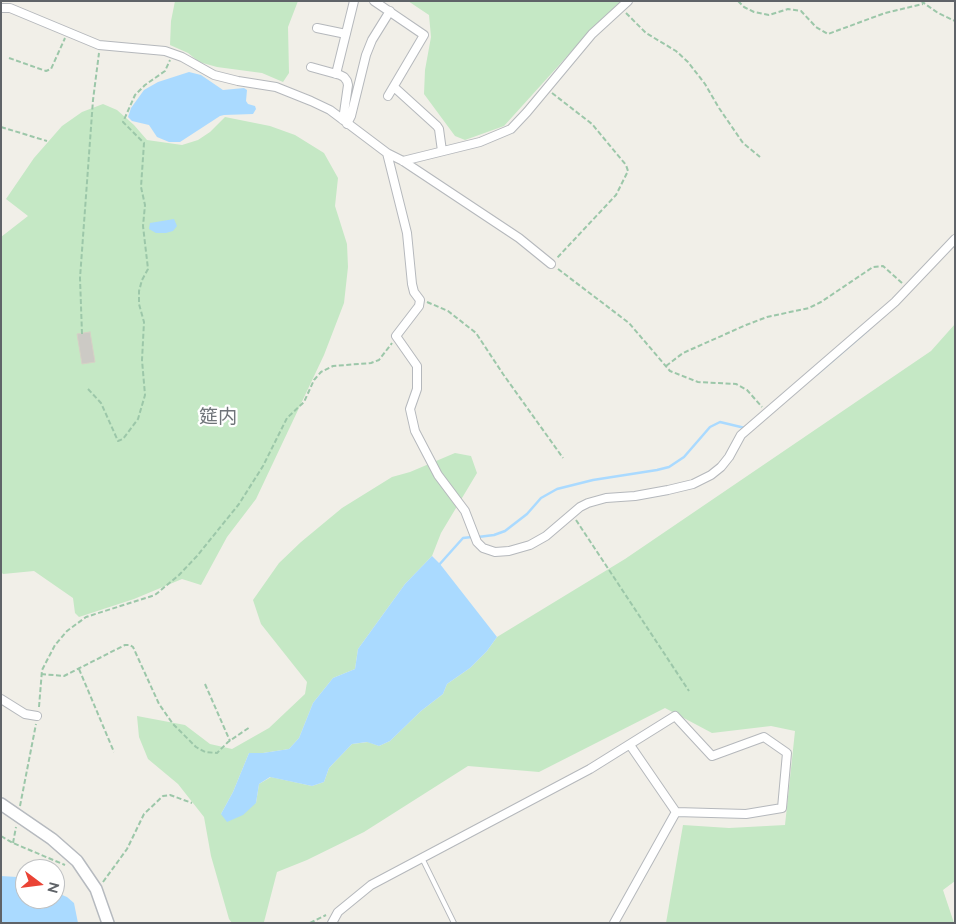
<!DOCTYPE html>
<meta charset="utf-8">
<style>
body{margin:0}
#map{position:relative;width:956px;height:924px;overflow:hidden;background:#f1efe8;font-family:Raleway,sans-serif}
canvas{display:block}
.frame{position:absolute;inset:0;border:2px solid #5f6368;pointer-events:none}
.north{position:absolute;left:15px;top:859px;width:50px;height:50px;box-sizing:border-box;background:#fff;border:1px solid #bfc1c3;border-radius:50%;rotate:105deg;font-size:14px;font-weight:700;line-height:20px;text-align:center;color:#5f6368}
.north::after{content:'';display:block;margin:auto;width:18px;height:22px;background:#ea4335;clip-path:polygon(50% 0,100% 100%,50% 72%,0 100%)}
</style>
<div id="map">
<canvas width="956" height="924"></canvas>
<div class="frame"></div>
<div class="north">N</div>
</div>
<script>
const ctx = document.querySelector('canvas').getContext('2d');
ctx.lineJoin = 'round';
function paint(path, color) { ctx.fillStyle = color; ctx.fill(path, 'evenodd'); }
const shape = rows => new Path2D(rows.map(r => 'M' + r).join(''));
function stroke(path, color, width, dash) { ctx.strokeStyle = color; ctx.lineWidth = width; ctx.lineCap = dash ? 'butt' : 'round'; ctx.setLineDash(dash || []); ctx.stroke(path); }
function label(font, color, halo, rows, align = 'center') {
  ctx.font = font + ' Raleway,"Noto Sans JP",sans-serif'; ctx.lineWidth = 4.5; ctx.setLineDash([]); ctx.textBaseline = 'middle'; ctx.strokeStyle = halo; ctx.fillStyle = color; for (const [text, x, y, turn = 0] of rows) {
    ctx.save(); ctx.translate(x, y); ctx.rotate((+turn || 0) * Math.PI / 180); ctx.textAlign = isNaN(turn) ? turn : align; if (halo) ctx.strokeText(text, 0, 0); ctx.fillText(text, 0, 0); ctx.restore();
  }
}
paint(shape([
 [175,1,298,1,288,27,289,73,283,82,262,73,217,67,199,62,188,53,170,45,171,21],
 [408,1,622,1,589,32,504,126,465,140,455,136,424,94,425,70,431,37,429,15],
 [103,104,117,110,134,125,147,140,182,145,198,140,210,132,225,117,270,126,295,135,324,153,338,178,335,206,347,244,348,267,344,303,324,355,256,499,227,537,201,585,182,579,134,599,79,617,75,613,73,598,34,571,3,574,1,572,1,237,28,216,6,199,34,158,62,126,82,112],
 [955,324,955,881,943,890,954,923,666,923,683,825,729,828,785,825,795,731,771,726,712,733,665,708,539,772,468,766,364,832,307,860,277,872,264,922,232,923,229,919,211,856,204,817,178,784,148,759,139,737,137,716,185,725,210,744,232,749,269,728,305,694,307,682,261,624,253,600,279,563,301,542,342,508,392,477,410,472,455,453,471,456,477,473,441,533,432,556,405,584,358,649,355,669,333,678,313,703,299,738,289,749,263,753,249,753,233,792,221,814,256,803,259,784,271,777,312,786,324,782,329,768,352,744,368,742,379,746,390,741,421,711,443,694,447,684,470,668,487,651,497,637,625,559,931,351]
]), '#c5e8c5');
paint(shape([
 [189,72,201,75,223,90,244,88,247,90,246,101,248,104,255,106,256,109,253,114,224,115,220,116,180,142,169,142,157,137,149,125,132,121,128,117,131,108,144,90,158,82],
 [174,219,177,226,173,231,166,233,156,233,149,229,150,223],
 [432,556,440,564,497,637,487,651,470,668,447,684,443,694,421,711,390,741,379,746,367,742,352,744,329,768,324,782,312,786,270,777,259,784,256,803,243,815,227,822,221,814,233,792,249,753,263,753,289,749,299,738,313,703,333,678,355,669,358,649,405,584],
 [1,876,17,877,25,880,25,899,55,899,55,892,67,897,74,903,78,923,1,923]
]), '#aadaff');
stroke(shape([
 [817,374,868,330],
 [478,537,494,535,505,531,527,514,541,498,557,489,593,480,657,470,669,467,684,457,710,427,720,422,745,428],
 [438,566,463,538,472,537]
]), '#aadaff', 2.5);
const building = shape([
 [90,332,95,362,82,364,77,334,90,332]
]);
paint(building, '#cccac5');
stroke(building, '#d6d1c6', 1);
const lane = shape([
 [422,858,454,923]
]);
const street = shape([
 [374,1,424,35,388,96],
 [1,8,10,8,99,45,165,51,182,57,214,75,238,81,276,87,311,101,330,110,387,153,403,161,519,238,551,264],
 [317,28,346,34],
 [311,67,340,75,344,77,347,81,348,85,343,120],
 [336,74,354,1],
 [394,87,437,126,439,129,442,151],
 [347,124,351,116,366,55,372,40,390,11],
 [387,153,407,233,412,284,414,292,420,300,419,306,396,336,417,366,417,389,410,409,415,431,438,475,465,511,477,542,483,548,495,552,509,551,530,545,546,536,580,507,588,503,606,498,635,496,668,490,693,484,711,475,721,467,729,457,741,435,895,302,955,239],
 [403,161,480,142,511,129,527,112,592,34,628,1],
 [1,699,25,714,37,716],
 [332,923,338,912,371,885,590,769,675,716,712,756,764,737,787,753,782,808,746,814,676,812],
 [614,923,676,812,630,745]
]);
const secondary = shape([
 [1,804,52,839,77,861,96,889,108,923]
]);
stroke(lane, '#b5b8bc', 6);
stroke(street, '#b5b8bc', 10);
stroke(secondary, '#b6babf', 14);
stroke(shape([
 [738,1,744,7,754,12,769,15,788,9,801,11,816,27,828,34,885,13,923,4],
 [921,1,938,13,955,21],
 [626,13,646,33,676,51,688,62,705,84,719,108,743,143,760,157],
 [9,58,46,71,51,69,65,38],
 [552,93,592,124,626,165,628,171,616,195,557,258],
 [1,127,47,141],
 [558,269,629,323,670,371,698,382,736,384,747,390,762,407],
 [427,302,448,311,476,333,503,374,563,458],
 [82,334,80,278,93,100,99,53],
 [666,366,683,353,746,325,767,317,809,308,821,302,873,267,883,266,902,283],
 [88,389,101,403,118,441,123,439,138,419,145,395,142,360,144,322,139,304,139,291,142,280,148,269,143,226,145,205,141,187,144,143,123,122,135,95,145,85,165,71,170,60],
 [576,520,689,691],
 [79,669,114,752],
 [41,674,64,676,125,645,130,645,133,647,159,704,173,724,196,747,205,752,217,753,228,742,250,727],
 [205,684,230,741],
 [39,707,42,670,55,645,67,631,86,617,155,595,179,575,197,556,239,504,263,466,287,418,304,402,314,380,321,372,333,366,371,363,379,360,392,343],
 [20,806,36,724],
 [1,836,13,843,65,865],
 [13,843,16,827],
 [103,882,127,849,144,814,163,796,170,795,192,803],
 [310,923,326,915]
]), '#9cc7a9', 2, [5, 2.5]);
stroke(lane, '#fff', 4);
stroke(street, '#fff', 8);
stroke(secondary, '#fff', 11);
label('19px', '#70757a', '#fff', [
 ["筵内",218,417]
]);
</script>
